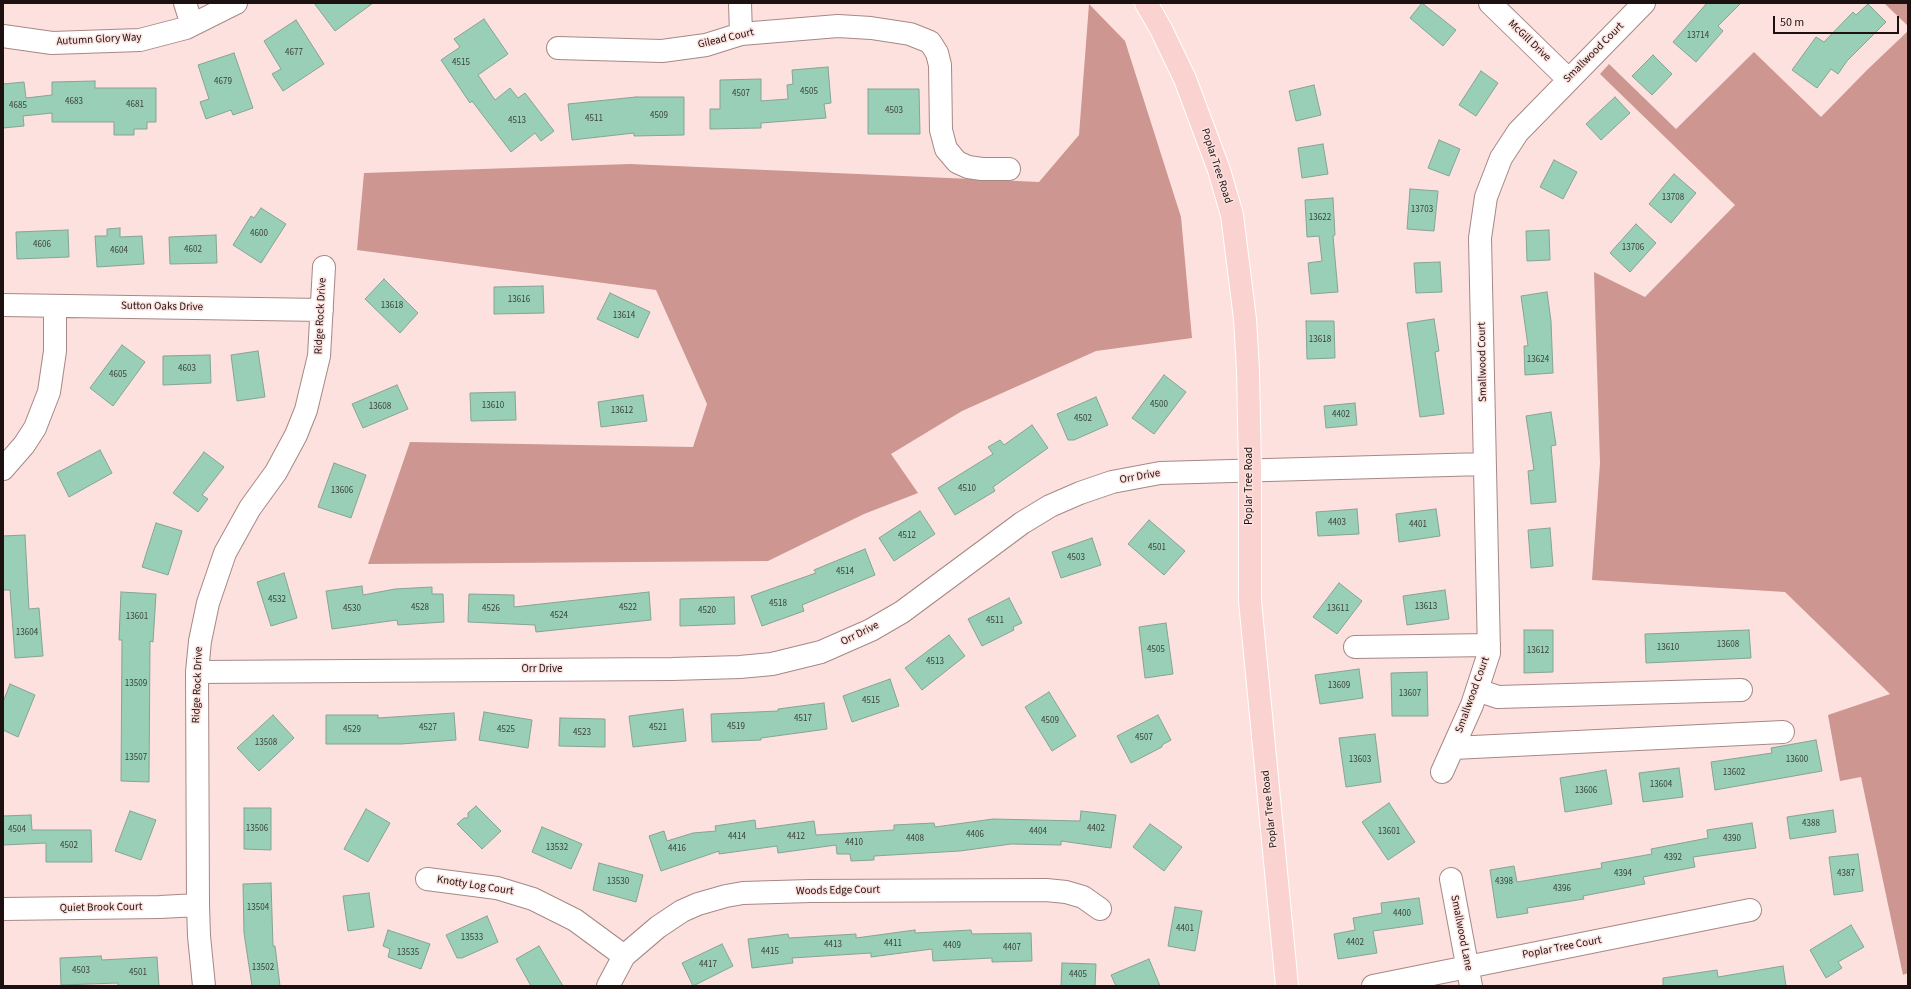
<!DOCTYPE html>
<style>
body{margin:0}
#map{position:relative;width:1911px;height:989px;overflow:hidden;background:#fce1de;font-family:"Source Sans 3",sans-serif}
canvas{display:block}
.frame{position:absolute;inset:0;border:4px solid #1c1110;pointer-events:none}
.scale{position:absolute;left:1773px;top:16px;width:126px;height:18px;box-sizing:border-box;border:2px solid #1c1110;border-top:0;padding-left:5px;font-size:12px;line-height:14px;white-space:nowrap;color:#1c1110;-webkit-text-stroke:3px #fce1de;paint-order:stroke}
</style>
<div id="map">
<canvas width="1911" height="989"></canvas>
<div class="frame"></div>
<div class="scale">50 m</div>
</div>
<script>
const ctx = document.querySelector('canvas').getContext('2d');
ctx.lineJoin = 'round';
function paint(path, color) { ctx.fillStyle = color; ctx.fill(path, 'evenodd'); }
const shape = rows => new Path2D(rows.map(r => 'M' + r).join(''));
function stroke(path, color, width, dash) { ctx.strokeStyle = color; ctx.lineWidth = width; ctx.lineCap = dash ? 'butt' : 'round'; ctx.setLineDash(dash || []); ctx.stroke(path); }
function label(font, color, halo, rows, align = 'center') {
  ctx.font = font + ' "Source Sans 3",sans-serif'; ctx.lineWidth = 3; ctx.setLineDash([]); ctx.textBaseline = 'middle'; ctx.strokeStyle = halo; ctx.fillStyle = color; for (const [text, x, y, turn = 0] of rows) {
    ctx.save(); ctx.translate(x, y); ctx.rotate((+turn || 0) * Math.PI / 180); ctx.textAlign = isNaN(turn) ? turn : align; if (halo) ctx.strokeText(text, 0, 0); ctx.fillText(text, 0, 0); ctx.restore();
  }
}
paint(shape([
 [1884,3,1908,3,1908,26],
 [1089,4,1125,41,1181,217,1192,338,1096,351,962,411,891,454,918,493,864,514,768,561,368,564,410,442,693,447,707,404,656,290,357,250,364,173,630,164,1039,182,1079,135],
 [1908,31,1908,973,1903,975,1861,777,1840,781,1828,715,1890,694,1785,592,1592,580,1600,463,1594,272,1645,297,1735,205,1600,74,1609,64,1676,129,1754,52,1821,117,1867,70]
]), '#cd9691');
const building = shape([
 [314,3,373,3,335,31,314,3],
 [1422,3,1456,30,1443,46,1410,18,1422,3],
 [1707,3,1741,3,1718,26,1723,31,1696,62,1673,42,1707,3],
 [1868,4,1886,22,1847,61,1838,74,1831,69,1817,88,1792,70,1816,37,1824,42,1853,12,1856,15,1868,4],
 [484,19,508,54,478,75,495,100,510,88,518,98,525,93,554,131,541,141,535,133,511,152,472,101,470,103,441,60,460,47,454,39,484,19],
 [296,20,324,64,283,91,272,74,281,69,264,41,296,20],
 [234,53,253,108,233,115,231,110,206,119,200,102,209,99,198,65,234,53],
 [1653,55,1672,74,1652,95,1632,76,1653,55],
 [828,67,831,103,824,104,826,118,761,123,761,128,710,129,710,109,720,109,720,80,761,79,761,101,788,99,787,85,793,84,792,70,828,67],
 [1481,71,1498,83,1476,116,1459,105,1481,71],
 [95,81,95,88,156,88,156,122,147,122,147,129,134,129,134,135,114,135,114,122,52,122,52,113,23,116,24,126,3,128,3,84,24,82,26,98,52,95,52,82,95,81],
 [1314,85,1321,115,1296,121,1289,91,1314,85],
 [868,89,919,89,920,134,868,134,868,89],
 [636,97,684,97,684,135,634,136,634,133,572,140,568,104,636,97],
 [1615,97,1630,113,1601,140,1586,124,1615,97],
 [1439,140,1460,149,1449,176,1428,168,1439,140],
 [1323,144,1328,174,1302,178,1298,148,1323,144],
 [1554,160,1577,172,1563,199,1540,187,1554,160],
 [1674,174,1696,193,1671,223,1649,204,1674,174],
 [1410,189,1438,191,1434,231,1407,229,1410,189],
 [1333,198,1335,235,1333,236,1338,292,1311,294,1308,263,1322,261,1319,236,1307,237,1305,200,1333,198],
 [261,208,286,224,261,263,233,245,251,216,254,218,261,208],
 [1636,224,1656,243,1630,272,1610,253,1636,224],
 [120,228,120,237,142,236,144,264,97,267,95,236,107,236,107,229,120,228],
 [68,230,69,257,17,259,16,232,68,230],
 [1549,230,1550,260,1527,261,1526,231,1549,230],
 [216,235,217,263,170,264,169,237,216,235],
 [1440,262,1442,292,1416,293,1414,263,1440,262],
 [384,279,418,313,400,333,365,299,384,279],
 [543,286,544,313,494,314,494,287,543,286],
 [1547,292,1551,321,1553,373,1525,375,1524,346,1528,346,1521,296,1547,292],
 [610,293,650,312,638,338,597,319,610,293],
 [1434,319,1439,351,1435,352,1444,414,1420,417,1407,323,1434,319],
 [1306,321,1334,321,1335,358,1307,359,1306,321],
 [122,345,145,362,113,406,90,388,122,345],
 [258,351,265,397,237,401,231,355,258,351],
 [210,355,211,383,163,385,163,356,210,355],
 [1164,375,1186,392,1154,434,1132,418,1164,375],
 [397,385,408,409,363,428,352,404,397,385],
 [515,392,516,420,471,421,470,393,515,392],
 [643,395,647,421,601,427,598,402,643,395],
 [1096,397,1108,425,1074,440,1068,440,1057,414,1096,397],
 [1355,403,1357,425,1326,428,1324,406,1355,403],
 [1551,412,1556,445,1551,446,1556,502,1531,504,1528,471,1534,470,1526,416,1551,412],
 [1032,425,1048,448,993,487,995,491,955,515,938,488,993,454,988,447,1000,440,1004,445,1032,425],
 [100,450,112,473,69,497,57,473,100,450],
 [204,452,224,467,202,495,208,499,198,512,173,493,204,452],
 [334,463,366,475,351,518,318,507,334,463],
 [1357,509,1359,534,1318,536,1316,512,1357,509],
 [1436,509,1440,536,1399,542,1396,514,1436,509],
 [920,511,935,534,894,561,879,538,920,511],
 [1149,520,1185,551,1164,575,1128,544,1149,520],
 [156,523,182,531,168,575,142,567,156,523],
 [1550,528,1553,566,1531,568,1528,530,1550,528],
 [25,535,29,609,39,608,43,656,15,658,10,590,3,590,3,536,25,535],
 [1092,538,1101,565,1061,578,1052,552,1092,538],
 [865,549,875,575,802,605,804,611,762,626,751,596,816,573,814,570,865,549],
 [284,573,297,618,271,626,257,582,284,573],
 [1339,583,1362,601,1337,634,1313,617,1339,583],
 [362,586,363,595,395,589,432,587,432,594,443,594,444,622,398,625,397,620,332,629,326,591,362,586],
 [1445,590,1449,619,1407,625,1403,596,1445,590],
 [121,592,156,594,153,642,150,641,149,782,121,781,122,640,119,640,121,592],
 [649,592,651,620,536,632,535,625,468,622,469,594,514,595,514,607,649,592],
 [734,597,735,624,680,626,680,599,734,597],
 [1009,598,1022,623,1013,627,1014,630,982,646,968,619,1009,598],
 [1166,623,1173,674,1145,678,1139,627,1166,623],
 [1524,630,1553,630,1553,672,1524,673,1524,630],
 [1749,630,1751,658,1646,663,1645,634,1749,630],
 [949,635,965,656,922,690,905,668,949,635],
 [1359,669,1363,698,1320,704,1315,675,1359,669],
 [1427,672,1428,716,1392,716,1391,673,1427,672],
 [890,679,899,706,852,722,843,696,890,679],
 [10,684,35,695,18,737,3,730,3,702,10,684],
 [1049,692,1076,736,1052,751,1025,707,1049,692],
 [824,703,827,729,761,738,761,740,712,742,711,714,778,711,778,709,824,703],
 [683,709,686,741,633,747,629,716,683,709],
 [484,712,532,720,528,748,479,740,484,712],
 [454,713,456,740,401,744,326,744,326,715,378,715,378,718,454,713],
 [273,715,294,738,259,771,237,748,273,715],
 [1158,715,1171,740,1162,745,1162,747,1131,763,1117,736,1158,715],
 [560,718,605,719,605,747,559,746,560,718],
 [1375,734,1381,782,1346,787,1339,738,1375,734],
 [1816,740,1822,771,1715,790,1711,762,1772,753,1771,748,1816,740],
 [1679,768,1683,797,1643,802,1639,773,1679,768],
 [1606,770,1612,804,1565,812,1560,778,1606,770],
 [1389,803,1415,842,1388,860,1362,822,1389,803],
 [476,806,501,831,482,849,457,824,464,818,468,818,468,813,476,806],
 [244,808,271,808,271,850,244,849,244,808],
 [366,809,390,823,368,862,344,849,366,809],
 [1833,810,1836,832,1790,839,1787,817,1833,810],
 [130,811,156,820,141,860,115,851,130,811],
 [1081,811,1116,815,1111,848,1061,841,1061,845,1011,844,960,851,874,856,874,860,851,861,850,854,837,854,836,845,778,853,777,846,719,854,719,851,661,871,649,836,664,831,667,841,693,833,716,831,715,826,755,820,756,829,814,821,816,835,894,830,894,825,934,823,935,827,993,819,1080,821,1081,811],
 [31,815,32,830,91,830,92,862,46,862,46,843,3,845,3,816,31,815],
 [1752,823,1756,848,1693,857,1695,867,1643,877,1645,884,1583,896,1584,899,1527,908,1528,913,1497,918,1490,870,1514,866,1517,882,1602,868,1601,863,1652,854,1651,849,1708,838,1707,830,1752,823],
 [1150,824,1182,847,1164,871,1133,847,1150,824],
 [542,827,582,844,571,869,532,852,542,827],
 [1858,854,1863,891,1834,895,1829,857,1858,854],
 [599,863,643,875,636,902,593,890,599,863],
 [271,883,273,946,275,946,280,986,252,986,244,933,243,884,271,883],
 [369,893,374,927,348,931,343,896,369,893],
 [1419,898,1423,924,1373,931,1377,953,1338,959,1334,934,1355,930,1353,918,1382,913,1381,903,1419,898],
 [1175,907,1202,911,1195,951,1168,946,1175,907],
 [487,916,498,942,462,958,457,958,446,935,487,916],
 [1851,925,1864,947,1838,962,1842,968,1826,978,1810,950,1851,925],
 [388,930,430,944,421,969,388,957,390,949,383,946,388,930],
 [915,930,915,933,971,930,972,934,1031,933,1032,961,992,962,992,958,933,961,932,949,871,957,871,953,792,958,793,963,752,968,748,939,788,934,789,938,856,934,856,938,915,930],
 [722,944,733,966,693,986,682,963,722,944],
 [539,946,563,986,531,986,516,959,539,946],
 [101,956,102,960,157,957,159,986,118,986,118,983,61,985,60,958,101,956],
 [1149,959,1160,986,1116,986,1111,975,1149,959],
 [1062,963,1096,964,1095,986,1061,986,1062,963],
 [1783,966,1786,986,1663,986,1663,978,1717,970,1718,977,1783,966]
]);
paint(building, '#98cfb6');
stroke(building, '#86a395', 1);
const minor = shape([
 [185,3,192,25],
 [740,3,741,34],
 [1490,3,1568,79],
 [3,36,52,43,140,40,186,28,236,3],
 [558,48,662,51,706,45,741,34,838,26,871,28,910,34,930,42,937,53,940,65,941,130,946,149,957,162,968,167,982,169,1009,169],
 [3,305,322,310],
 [3,469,24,445,35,428,49,392,55,351,55,306],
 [1355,647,1489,645],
 [197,672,672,669,740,667,772,664,821,652,871,630,902,612,1022,523,1050,506,1080,493,1112,482,1160,473,1484,464],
 [1477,690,1498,697,1741,690],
 [1453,748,1783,732],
 [1442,772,1472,705,1489,653,1480,238,1486,197,1501,158,1518,132,1644,3],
 [427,879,497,888,533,899,575,920,624,956],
 [1451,879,1471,986],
 [3,909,160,907,198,905],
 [204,986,199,936,198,905,197,672,200,641,208,603,225,553,250,508,276,472,296,435,306,410,319,356,324,267],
 [608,986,624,956,658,927,682,911,698,904,726,896,743,893,810,891,1046,890,1066,892,1083,897,1100,909],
 [1373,986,1750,910]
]);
const major = shape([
 [1146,3,1161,29,1185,79,1219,170,1232,215,1245,319,1248,370,1250,470,1250,601,1287,986]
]);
stroke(minor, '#a78885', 24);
stroke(major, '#fff', 24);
stroke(minor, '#fff', 22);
stroke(major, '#fad3d0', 22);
label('9px', '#3b403a', null, [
 ["13714",1698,36],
 ["4677",294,53],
 ["4515",461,63],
 ["4679",223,82],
 ["4505",809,92],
 ["4507",741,94],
 ["4683",74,102],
 ["4681",135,105],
 ["4685",18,106],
 ["4503",894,111],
 ["4509",659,116],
 ["4511",594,119],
 ["4513",517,121],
 ["13708",1673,198],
 ["13703",1422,210],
 ["13622",1320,218],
 ["4600",259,234],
 ["4606",42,245],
 ["13706",1633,248],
 ["4602",193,250],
 ["4604",119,251],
 ["13616",519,300],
 ["13618",392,306],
 ["13614",624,316],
 ["13618",1320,340],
 ["13624",1538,360],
 ["4603",187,369],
 ["4605",118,375],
 ["4500",1159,405],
 ["13610",493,406],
 ["13608",380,407],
 ["13612",622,411],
 ["4402",1341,415],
 ["4502",1083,419],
 ["4510",967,489],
 ["13606",342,491],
 ["4403",1337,523],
 ["4401",1418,525],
 ["4512",907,536],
 ["4501",1157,548],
 ["4503",1076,558],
 ["4514",845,572],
 ["4532",277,600],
 ["4518",778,604],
 ["13613",1426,607],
 ["4528",420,608],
 ["4522",628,608],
 ["4530",352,609],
 ["4526",491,609],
 ["13611",1338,609],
 ["4520",707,611],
 ["4524",559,616],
 ["13601",137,617],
 ["4511",995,621],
 ["13604",27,633],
 ["13608",1728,645],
 ["13610",1668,648],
 ["4505",1156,650],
 ["13612",1538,651],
 ["4513",935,662],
 ["13509",136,684],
 ["13609",1339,686],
 ["13607",1410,694],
 ["4515",871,701],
 ["4517",803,719],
 ["4509",1050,721],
 ["4519",736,727],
 ["4527",428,728],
 ["4521",658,728],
 ["4529",352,730],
 ["4525",506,730],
 ["4523",582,733],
 ["4507",1144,738],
 ["13508",266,743],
 ["13507",136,758],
 ["13603",1360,760],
 ["13600",1797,760],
 ["13602",1734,773],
 ["13604",1661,785],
 ["13606",1586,791],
 ["4388",1811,824],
 ["13506",257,829],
 ["4402",1096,829],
 ["4504",17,830],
 ["4404",1038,832],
 ["13601",1389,832],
 ["4406",975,835],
 ["4414",737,837],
 ["4412",796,837],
 ["4408",915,839],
 ["4390",1732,839],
 ["4410",854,843],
 ["4502",69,846],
 ["13532",557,848],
 ["4416",677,849],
 ["4392",1673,858],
 ["4394",1623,874],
 ["4387",1846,874],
 ["13530",618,882],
 ["4398",1504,882],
 ["4396",1562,889],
 ["13504",258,908],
 ["4400",1402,914],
 ["4401",1185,929],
 ["13533",472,938],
 ["4402",1355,943],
 ["4411",893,944],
 ["4413",833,945],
 ["4409",952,946],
 ["4407",1012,948],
 ["4415",770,952],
 ["13535",408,953],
 ["4417",708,965],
 ["13502",263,968],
 ["4503",81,971],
 ["4501",138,973],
 ["4405",1078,975]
]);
label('11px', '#1c1110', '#fce1de', [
 ["Gilead Court",726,39,-13],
 ["Autumn Glory Way",99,40,-3],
 ["McGill Drive",1529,41,44],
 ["Smallwood Court",1594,53,-45],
 ["Poplar Tree Road",1216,166,72],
 ["Sutton Oaks Drive",162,307,1],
 ["Ridge Rock Drive",321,316,-87],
 ["Smallwood Court",1483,362,-91],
 ["Orr Drive",1140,477,-10],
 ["Poplar Tree Road",1250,486,-90],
 ["Orr Drive",860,634,-26],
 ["Orr Drive",542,670],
 ["Ridge Rock Drive",198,685,-88],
 ["Smallwood Court",1473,695,-70],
 ["Poplar Tree Road",1270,809,-96],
 ["Knotty Log Court",475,886,9],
 ["Woods Edge Court",838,891,-1],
 ["Quiet Brook Court",101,908,-1],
 ["Smallwood Lane",1461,933,79],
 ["Poplar Tree Court",1562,948,-11]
]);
</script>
